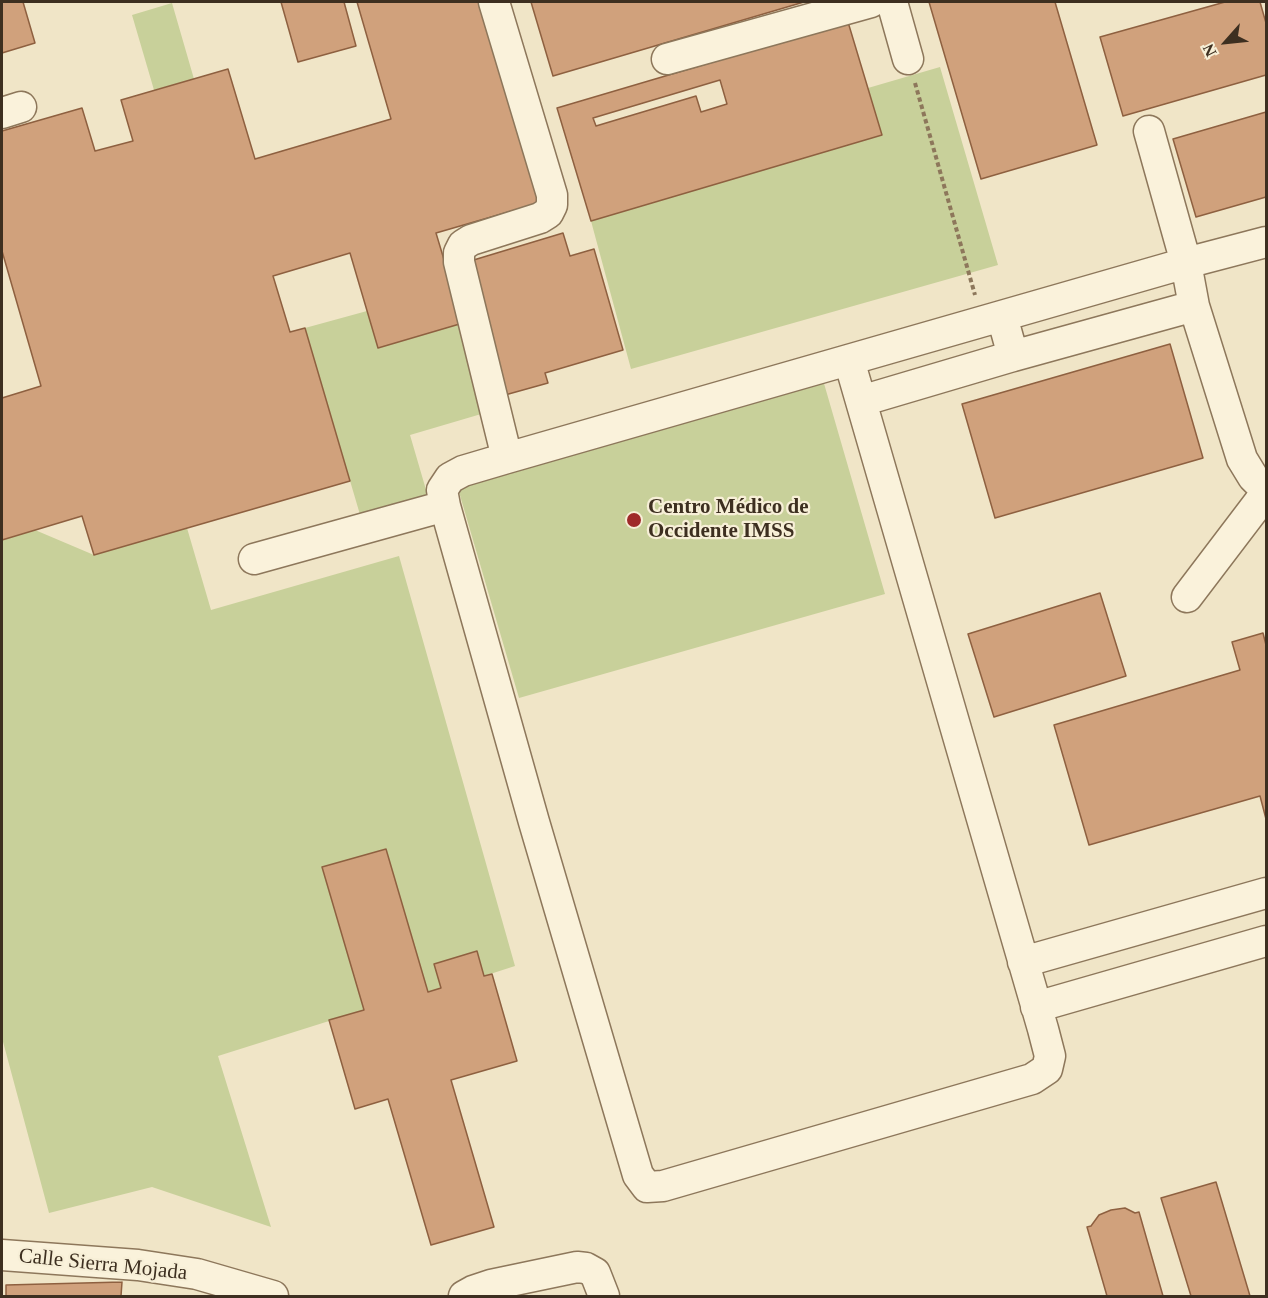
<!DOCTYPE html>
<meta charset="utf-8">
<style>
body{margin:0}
#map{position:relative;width:1268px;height:1298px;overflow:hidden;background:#f0e5c7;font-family:"Times New Roman",serif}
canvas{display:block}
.frame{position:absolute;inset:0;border:3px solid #3d2f20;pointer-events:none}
.north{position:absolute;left:1196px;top:12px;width:60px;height:60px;-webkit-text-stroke:4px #f7efd7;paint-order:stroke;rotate:243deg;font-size:16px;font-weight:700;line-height:24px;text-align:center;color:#3d2f20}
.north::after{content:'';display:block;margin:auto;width:21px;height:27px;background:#3d2f20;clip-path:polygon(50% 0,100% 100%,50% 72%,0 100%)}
</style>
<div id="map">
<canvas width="1268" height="1298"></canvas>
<div class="frame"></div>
<div class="north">N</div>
</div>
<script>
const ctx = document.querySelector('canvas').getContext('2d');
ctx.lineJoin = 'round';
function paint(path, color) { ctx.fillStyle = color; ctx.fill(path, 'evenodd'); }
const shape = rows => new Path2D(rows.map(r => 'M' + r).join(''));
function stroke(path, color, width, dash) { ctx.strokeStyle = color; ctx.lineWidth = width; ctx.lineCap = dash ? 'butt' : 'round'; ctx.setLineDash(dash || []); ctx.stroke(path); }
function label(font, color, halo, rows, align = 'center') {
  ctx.font = font + ' "Times New Roman",serif'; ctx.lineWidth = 4.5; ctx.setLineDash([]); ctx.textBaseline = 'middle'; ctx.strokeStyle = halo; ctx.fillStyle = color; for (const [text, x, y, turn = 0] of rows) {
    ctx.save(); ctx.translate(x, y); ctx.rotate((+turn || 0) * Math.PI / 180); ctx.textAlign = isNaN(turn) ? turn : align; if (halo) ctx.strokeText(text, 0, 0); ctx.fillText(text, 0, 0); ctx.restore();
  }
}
paint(shape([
 [172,3,194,79,154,90,132,15],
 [940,67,998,265,631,369,591,221,881,135,868,88],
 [367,311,378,348,463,323,488,412,410,435,429,500,361,518,305,328],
 [823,380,885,594,519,698,457,485],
 [187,528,211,610,399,556,515,966,484,976,477,951,441,988,428,992,386,849,322,867,364,1010,218,1056,271,1227,152,1187,49,1213,2,1038,2,540,35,530,94,555]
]), '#c8d09a');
const building = shape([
 [2,2,23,2,35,43,2,53,2,2],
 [281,2,344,2,356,46,298,62,281,2],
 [357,2,484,2,543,202,436,233,463,323,378,348,350,253,273,276,290,332,305,328,350,481,94,555,82,516,2,540,2,398,41,386,2,251,2,131,82,108,95,151,133,141,121,100,228,69,255,159,391,119,357,2],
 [531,2,804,2,553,76,531,2],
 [929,2,1055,2,1097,145,981,179,929,2],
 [1225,2,1260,2,1266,23,1266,75,1123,116,1100,37,1225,2],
 [848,22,882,135,591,221,557,108,848,22],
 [720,80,727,104,701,112,696,96,596,126,593,118,720,80],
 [1266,112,1266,197,1196,217,1173,139,1266,112],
 [563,233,570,256,594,249,623,350,545,373,548,383,505,395,467,262,563,233],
 [1170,344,1203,458,995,518,962,404,1170,344],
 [1100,593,1126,676,994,717,968,634,1100,593],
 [1263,633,1266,645,1266,819,1260,796,1089,845,1054,725,1240,670,1232,642,1263,633],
 [386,849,428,992,441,988,434,964,477,951,484,976,492,974,517,1061,451,1080,494,1227,431,1245,388,1099,355,1109,329,1020,364,1010,322,867,386,849],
 [1216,1182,1250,1296,1191,1296,1161,1198,1216,1182],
 [1125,1208,1135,1213,1139,1212,1163,1296,1107,1296,1087,1227,1091,1226,1099,1215,1111,1210,1125,1208],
 [122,1282,121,1296,6,1296,6,1285,122,1282]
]);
paint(building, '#d0a17c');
stroke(building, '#8e6040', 1.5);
const minor = shape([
 [494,2,552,195,552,205,548,213,540,218,471,240,463,245,459,253,459,262,507,458],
 [892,2,908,59],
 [667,59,871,2],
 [2,113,21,107],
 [1149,131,1186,263,1194,306,1242,459,1253,477,1266,490],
 [1002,316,1013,356,1194,306],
 [849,360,1043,1029,1050,1056,1047,1069,1032,1079,663,1186,647,1187,638,1175,534,822,445,506,442,490,450,478,463,471,507,458,1186,263,1266,242],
 [861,401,1013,356],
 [254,559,445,506],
 [1187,597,1266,493],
 [1023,962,1266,893],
 [1036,1007,1266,941],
 [2,1255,138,1265,197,1274,273,1296],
 [464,1296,473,1291,491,1285,577,1267,586,1268,595,1273,604,1296]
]);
stroke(minor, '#8d775b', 33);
stroke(shape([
 [915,83,975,295]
]), '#8d775b', 4, [4.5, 3]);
stroke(minor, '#faf2db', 30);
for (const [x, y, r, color] of [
 [634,520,8,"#9f2a29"]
]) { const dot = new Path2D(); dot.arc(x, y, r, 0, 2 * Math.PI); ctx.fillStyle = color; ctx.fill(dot); stroke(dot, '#f7efd7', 2); }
label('bold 21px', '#3d2f20', '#f7efd7', [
 ["Centro Médico de",648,508],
 ["Occidente IMSS",648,532]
], 'left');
label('21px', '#3d2f20', '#f7efd7', [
 ["Calle Sierra Mojada",103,1265,6]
]);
</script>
